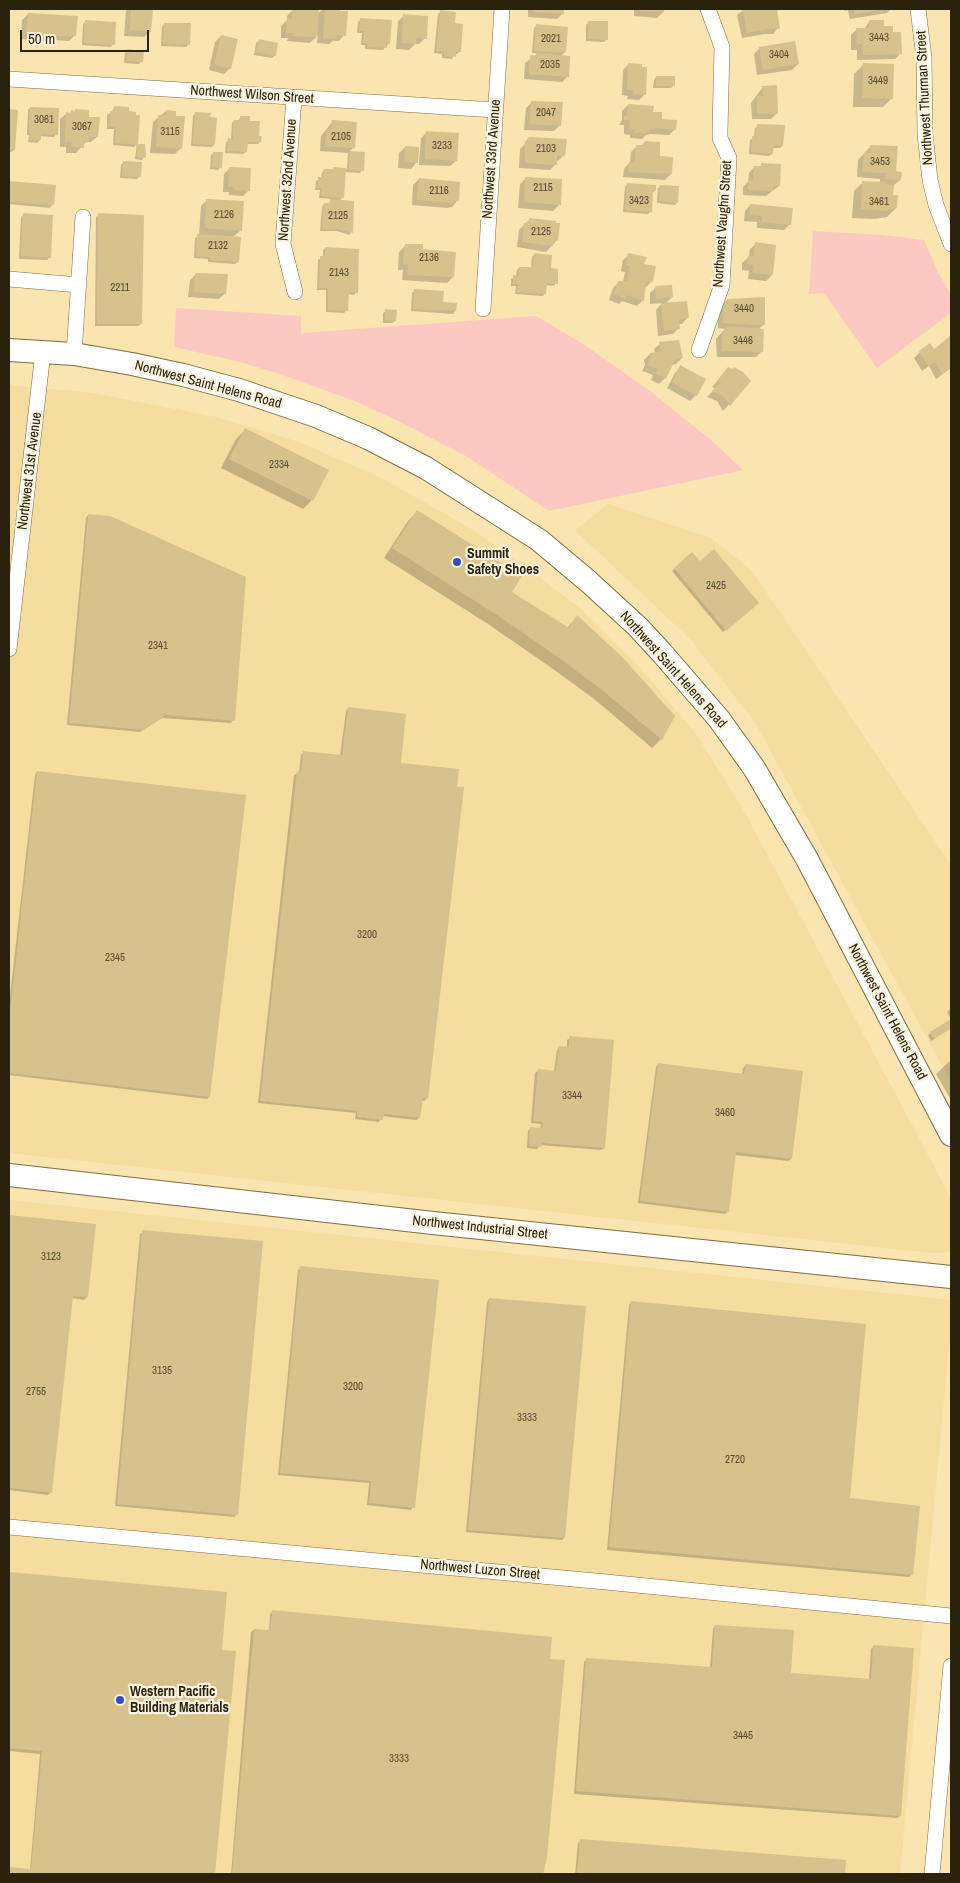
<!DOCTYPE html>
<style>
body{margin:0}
#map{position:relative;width:960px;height:1883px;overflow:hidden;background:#fae4af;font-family:"Archivo Narrow",sans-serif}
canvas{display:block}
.frame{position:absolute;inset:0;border:10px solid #2a220d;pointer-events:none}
.scale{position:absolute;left:20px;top:30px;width:129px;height:22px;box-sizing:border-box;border:2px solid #2a220d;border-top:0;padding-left:6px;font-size:15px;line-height:18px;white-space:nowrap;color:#2a220d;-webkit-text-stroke:4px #fbf3de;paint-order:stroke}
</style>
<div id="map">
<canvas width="960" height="1883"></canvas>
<div class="frame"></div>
<div class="scale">50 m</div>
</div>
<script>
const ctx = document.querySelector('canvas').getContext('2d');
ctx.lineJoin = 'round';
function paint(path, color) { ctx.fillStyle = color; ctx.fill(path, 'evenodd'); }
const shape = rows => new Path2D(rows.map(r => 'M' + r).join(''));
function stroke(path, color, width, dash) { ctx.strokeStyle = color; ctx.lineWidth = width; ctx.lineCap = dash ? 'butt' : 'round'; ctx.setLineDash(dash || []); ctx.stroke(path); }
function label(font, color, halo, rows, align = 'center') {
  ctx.font = font + ' "Archivo Narrow",sans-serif'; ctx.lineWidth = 4.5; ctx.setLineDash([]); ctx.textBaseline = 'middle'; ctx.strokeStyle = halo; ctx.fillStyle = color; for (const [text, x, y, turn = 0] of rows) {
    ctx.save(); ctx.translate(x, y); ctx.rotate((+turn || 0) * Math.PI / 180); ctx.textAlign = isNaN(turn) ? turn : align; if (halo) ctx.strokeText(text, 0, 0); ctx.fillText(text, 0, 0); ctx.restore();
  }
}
paint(shape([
 [9,385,93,393,216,417,299,442,379,477,465,525,514,558,582,610,638,665,696,734,745,813,951,1198,951,1252,932,1253,9,1153],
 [608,504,711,538,752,571,951,865,951,1082,756,724,691,640,575,530],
 [9,1200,951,1300,951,1324,900,1874,9,1874]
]), '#f5dc9f');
paint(shape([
 [813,231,883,235,924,240,938,272,951,295,951,313,877,368,824,293,809,294],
 [176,308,301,316,301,333,536,316,583,344,650,391,712,441,743,470,549,511,466,456,392,418,355,401,277,373,236,361,174,347]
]), '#fbc9c2');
paint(shape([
 [129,9,152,9,150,32,144,37,124,36,126,11],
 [298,9,318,9,317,14,323,9,339,9,344,35,339,41,333,41,329,44,317,43,318,35,310,43,287,41,288,38,281,38,281,26,287,20,287,16,293,10],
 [528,9,563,9,563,13,557,19,528,17],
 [634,9,663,9,663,12,657,18,634,16],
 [750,9,776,9,778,28,773,34,765,34,742,38,737,15,743,10],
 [844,9,891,9,887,13,850,19,848,10,845,11],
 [441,12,454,25,460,51,457,54,454,54,452,59,442,58,442,54,434,53,438,14],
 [28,14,75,35,69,41,53,40,51,42,21,39,22,20],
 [404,16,425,38,419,44,415,44,409,50,396,49,398,21],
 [361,19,389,43,383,50,365,49,365,45,361,45,362,33,357,33,358,22],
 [86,21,113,44,111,47,82,45,83,24],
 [589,22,607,39,604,42,586,41,586,25],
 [869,22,892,33,901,53,895,59,857,60,857,50,851,50,851,35,857,29,864,29],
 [164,24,189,44,186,47,161,46,162,27],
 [536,26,565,52,561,56,568,76,562,82,524,79,525,63,538,53,532,53,534,28],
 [221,36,230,68,224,74,209,70,215,42],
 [259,41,275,55,272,58,254,55,256,43],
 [760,48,798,64,792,70,757,75,754,54],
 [128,50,142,61,139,64,124,63,125,53],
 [629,64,645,94,639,100,627,99,628,96,622,95,623,70],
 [863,65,892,98,883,107,853,107,854,74],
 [656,77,673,86,671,88,653,88,654,80],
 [763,87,777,113,771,119,752,119,751,103],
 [532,102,560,125,554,131,524,130,526,108],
 [628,105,652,113,675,129,669,135,650,134,646,135,642,139,630,138,630,135,624,134,624,125,619,125,622,120,622,111],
 [114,107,134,116,138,117,136,147,139,145,144,157,142,160,135,159,137,144,134,147,113,145,114,129,107,129,107,115,112,112],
 [30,108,56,134,54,137,40,136,40,140,37,143,28,142,29,135,27,135,28,110],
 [76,110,88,118,97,137,91,142,86,142,76,153,66,153,66,147,60,147,60,119,66,114,70,114],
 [9,111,17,111,14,150,11,152,9,152],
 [166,111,181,148,175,154,150,153,153,122],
 [196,113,209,118,214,145,212,147,191,146,193,116],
 [241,117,260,142,258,144,246,144,246,152,243,154,225,153,226,142,231,140,232,123,234,121,238,121],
 [333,121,354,147,349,152,363,153,362,170,360,173,345,172,343,197,339,201,351,232,349,235,337,231,320,231,322,207,324,204,328,204,332,199,319,198,320,190,315,190,316,181,321,179,322,173,324,170,332,170,334,168,347,169,348,153,320,151,321,136],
 [758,126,782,146,780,148,772,148,772,154,769,156,749,154,750,140,754,138,755,128],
 [427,132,456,161,450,166,419,165,421,138],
 [530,139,564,155,558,161,556,161,556,164,550,170,519,168,520,149],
 [645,142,671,174,665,180,623,177,624,169,630,162,631,152,637,146,641,146],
 [871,146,900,180,894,185,892,196,896,208,887,217,874,219,852,218,854,191,863,182,880,183,880,179,857,177,858,160],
 [405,147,416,163,411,169,398,168,399,153],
 [214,153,220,167,218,170,210,169,211,155],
 [124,162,140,176,137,179,120,178,121,165],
 [762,164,779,186,766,196,743,195,743,187,748,182,749,173,754,167,759,167],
 [230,168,249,190,243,196,229,195,229,192,223,192,224,174],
 [526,178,559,205,553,211,518,208,520,184],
 [419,179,457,201,452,207,447,208,412,205,413,185],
 [9,182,54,186,52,205,50,208,9,204],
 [627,184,655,191,652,193,651,211,648,214,623,212,625,187],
 [661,186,677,202,675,205,657,203,658,188],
 [207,200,241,230,233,237,238,262,235,264,208,262,208,259,194,258,195,238,199,235,201,206],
 [750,205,790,224,784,230,757,228,757,222,744,221,745,211],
 [24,215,50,257,47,260,19,259,21,217],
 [99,215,141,324,138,326,95,326,96,217],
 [529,220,557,240,546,252,517,247,519,230],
 [756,244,772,275,766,281,748,279,749,271,742,270,742,263,749,257,750,249],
 [405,246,453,277,447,283,402,280,403,270,398,270,399,252],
 [325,248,357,292,354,295,348,294,347,310,344,313,326,312,326,290,317,290,318,260,323,257,323,250],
 [534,255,550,270,556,283,554,286,546,285,545,293,543,296,515,294,516,286,511,286,511,279,516,277,517,270,519,268,531,269,532,257],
 [629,255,643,265,652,281,646,287,644,287,643,300,637,306,622,301,619,304,609,300,613,288,619,282,623,282,625,272,621,271,623,260],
 [196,274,225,293,219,299,188,297,190,280],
 [656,287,672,297,665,304,687,318,682,324,678,324,678,329,673,334,658,336,656,310,662,303,650,304,650,293],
 [414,291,442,303,455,311,453,314,411,311,412,293],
 [764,299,764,324,758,330,762,351,756,357,717,357,716,339,725,329,718,328,718,310,727,300],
 [386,311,395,321,392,323,383,323,383,313],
 [950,338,951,368,936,379,929,366,922,371,914,358,920,352,934,351],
 [660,344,682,358,676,364,672,365,665,378,659,384,651,380,653,375,642,371,645,365,644,360,650,354,655,353,654,349],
 [681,367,696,395,690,401,667,388,675,373],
 [723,374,750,381,723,411,717,401,707,397,715,389,712,387],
 [245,430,312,500,303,509,221,468,236,439],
 [417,512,510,592,567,628,577,617,673,716,661,739,652,748,593,698,546,664,488,624,384,558,408,521],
 [88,515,233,720,231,723,162,718,140,732,67,725,86,518],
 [692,554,699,563,755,606,723,632,672,571],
 [348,708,400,764,427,1098,424,1101,421,1100,419,1118,416,1120,382,1116,379,1122,355,1119,356,1113,258,1103,294,775,299,773,301,755,304,752,340,756,346,711],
 [37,772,209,1097,207,1099,9,1075,9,1005,35,775],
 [951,1008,951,1019,947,1012],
 [951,1020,951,1028,931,1041,928,1035],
 [570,1038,604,1148,601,1150,540,1145,537,1149,527,1148,528,1131,530,1129,540,1129,541,1124,531,1123,535,1073,538,1071,554,1072,557,1050,559,1047,567,1048,567,1040],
 [951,1060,951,1100,936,1074],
 [658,1065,742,1075,743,1068,746,1065,791,1159,788,1161,735,1155,728,1211,725,1214,638,1203,656,1067],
 [9,1216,95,1225,87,1297,84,1300,72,1298,51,1492,48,1495,9,1490],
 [143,1232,237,1514,234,1517,115,1506,140,1234],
 [301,1268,413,1507,411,1510,367,1505,369,1483,278,1475,298,1270],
 [489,1299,564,1538,562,1540,466,1532,487,1302],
 [631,1302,849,1499,912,1574,909,1577,607,1550,629,1305],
 [9,1573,225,1593,220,1651,235,1652,214,1874,9,1874,9,1868,30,1870,40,1754,9,1751],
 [273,1611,549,1660,545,1858,541,1874,231,1874,251,1632,254,1630,269,1631,270,1614],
 [715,1626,790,1674,869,1680,871,1649,874,1646,900,1816,897,1818,574,1794,584,1662,587,1659,710,1668,713,1629],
 [581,1841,844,1861,844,1874,575,1874,578,1843]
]), '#0003');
paint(shape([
 [131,9,153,9,151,32,130,30],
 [292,9,319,9,317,37,293,36,293,33,286,33,287,18,292,19],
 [325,9,341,9,340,11,348,11,346,36,337,35,337,39,323,38],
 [533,9,564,9,564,14,533,12],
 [639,9,664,9,664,12,639,11],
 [743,9,777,9,780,29,772,28,747,33],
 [854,9,881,9,881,10,855,14],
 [440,10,456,12,455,23,463,24,461,52,456,52,456,57,444,56,444,51,436,51],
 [28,13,78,16,76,36,43,36,43,34,26,33],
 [403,14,428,16,427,39,416,38,416,44,402,43],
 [360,18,392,20,390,44,387,43,387,48,367,47,367,43,363,43,364,31,359,31],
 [85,20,116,22,115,45,84,43],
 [869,20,884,20,884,26,893,26,893,32,901,32,902,54,863,55,862,44,857,44,856,28,869,28],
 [588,21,608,21,608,40,588,39],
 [164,23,191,23,190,45,163,44],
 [536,24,568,27,566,52,534,51],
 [221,35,238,39,231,69,214,65],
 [259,39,278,43,276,56,256,52],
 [795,41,799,64,763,70,759,47],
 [127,49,144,51,143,62,126,61],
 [536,53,570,56,569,77,529,74,530,55,537,56],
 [628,63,642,64,642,67,647,67,646,95,633,94,633,90,627,90],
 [863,63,894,64,893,99,862,98],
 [656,76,675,76,675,86,656,86],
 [777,85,778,114,757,114,757,96,763,96,762,86],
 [531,101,563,102,561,126,530,124],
 [628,104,654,106,653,112,662,112,662,119,677,120,676,130,657,128,649,130,649,133,635,133,635,129,629,129,630,120,624,120,624,116,627,116],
 [114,106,129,107,129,111,136,112,136,115,140,115,138,145,115,143,116,127,109,126,110,111,114,111],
 [30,107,59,108,58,135,41,134,41,140,30,140,31,133,29,133],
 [9,109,18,110,15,150,9,150],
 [75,109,89,110,89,117,100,117,98,137,89,137,89,141,84,141,84,148,71,147,72,142,65,142,66,112,71,113,71,110,75,111],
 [166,110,176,111,176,116,185,116,182,149,156,147,158,115,166,115],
 [195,112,211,113,210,117,217,118,215,145,193,144],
 [240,116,250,116,250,121,260,121,259,136,262,136,261,142,248,142,247,152,227,151,228,138,233,139,234,120,240,120],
 [332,120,357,122,355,148,325,146,327,129,331,129],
 [757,124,785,125,783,146,774,145,773,154,751,152,752,136,756,137],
 [426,131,459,133,457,161,425,159],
 [529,137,567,139,565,156,557,156,557,165,525,163,525,142],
 [645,141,660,142,660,156,673,157,672,174,628,172,629,162,635,162,636,145,644,145],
 [138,144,145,144,146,158,137,157],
 [870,145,898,146,896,171,902,172,901,180,885,179,886,173,862,172,864,153,870,153],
 [405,146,419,147,418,163,404,162],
 [350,151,365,152,364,171,349,170],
 [213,152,223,152,222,168,212,167],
 [123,161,142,162,141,177,122,176],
 [761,163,781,164,780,186,773,186,773,191,748,190,748,180,753,180,754,166,761,166],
 [229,167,251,168,250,191,234,190,234,187,228,187],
 [333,167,346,168,344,198,321,196,322,188,317,188,318,177,323,177,324,169,333,169],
 [525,177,562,179,561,205,524,202],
 [419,178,460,182,459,201,454,201,454,203,417,200],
 [9,181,56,185,54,205,9,202],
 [862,181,886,182,886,184,894,185,893,195,898,195,897,208,884,211,861,209],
 [627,183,656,185,656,191,653,191,652,212,625,210],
 [660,185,679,186,678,203,659,201],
 [206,199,244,201,242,231,205,228],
 [330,199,354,201,353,233,340,229,322,229,324,203,330,203],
 [750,204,793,208,791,225,762,222,762,216,749,215],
 [23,213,53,215,51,258,21,256],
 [98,213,144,215,142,324,97,324],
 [529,218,556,221,556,223,560,223,558,241,554,240,553,246,522,242,524,223,528,223],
 [197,234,241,237,239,262,210,260,210,257,196,256],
 [755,242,776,245,773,275,753,273,754,265,747,264,748,256,754,256],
 [405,244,423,244,423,249,456,252,454,277,407,275,408,265,403,264],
 [325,247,359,249,358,293,349,292,348,311,328,310,328,288,319,288,320,256,325,256],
 [534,253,552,255,551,268,558,269,558,284,547,283,546,294,517,292,518,284,513,284,513,275,518,276,519,267,533,267],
 [628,253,647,257,644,264,656,266,653,282,646,281,644,301,626,295,626,299,614,294,618,281,627,281,630,266,626,265],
 [195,273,228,274,226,294,194,292],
 [672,285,673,297,656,299,655,286],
 [414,289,444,291,443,302,457,303,456,311,413,309],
 [765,297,765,325,723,323,723,303,728,304,727,299],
 [687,301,689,318,679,319,680,329,664,331,661,303],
 [385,309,397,310,396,321,385,320],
 [726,326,764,329,763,352,722,351,722,332,725,332],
 [950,336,951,368,942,374,935,362,928,366,919,351,930,343,934,349],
 [679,340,683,358,675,360,666,379,656,374,658,369,647,365,650,358,650,353,661,351,659,342],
 [680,365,706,379,697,396,672,382],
 [728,367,733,369,734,367,743,372,751,381,730,406,723,396,712,391,720,383,717,381],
 [245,428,329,470,313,501,229,459],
 [417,510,522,576,512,592,569,628,577,615,623,658,675,716,662,740,602,690,555,655,497,615,392,548],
 [88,514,110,516,246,577,235,721,165,715,144,730,69,723],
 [714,549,759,603,726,631,674,568,692,552,700,561],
 [348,707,406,714,401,763,459,769,457,787,464,787,428,1099,423,1098,420,1118,384,1114,383,1120,357,1117,357,1111,260,1101,297,771,301,772,303,751,342,755],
 [37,771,246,795,210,1097,9,1073,9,1020],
 [951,1019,951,1028,934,1039,930,1032],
 [569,1036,614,1040,605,1148,542,1143,541,1147,529,1146,530,1127,542,1128,543,1122,533,1121,538,1069,556,1071,559,1046,569,1047],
 [658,1063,744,1074,746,1064,803,1071,792,1159,736,1152,729,1212,640,1201],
 [9,1215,96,1224,88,1297,73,1296,52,1493,9,1488],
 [142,1230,263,1241,238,1515,117,1504],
 [300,1266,439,1280,415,1508,369,1503,371,1481,280,1473],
 [489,1298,586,1306,565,1538,468,1530],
 [631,1301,866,1324,850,1498,920,1506,913,1575,609,1547],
 [9,1572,227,1592,222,1650,236,1651,215,1874,9,1874,9,1867,31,1869,42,1751,9,1748],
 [272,1610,552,1637,550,1659,565,1660,547,1858,543,1874,232,1874,254,1629,270,1630],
 [715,1625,794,1630,791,1673,871,1679,873,1645,914,1648,901,1816,576,1791,586,1658,712,1667],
 [580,1839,846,1860,845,1874,577,1874]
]), '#d7c18d');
const street = shape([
 [918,9,924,58,925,134,930,180,936,205,951,244],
 [9,79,495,110],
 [294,98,283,244,295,292],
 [9,279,79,285],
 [483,309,502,9],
 [699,350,722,285,729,158,720,138,720,131,722,47,708,9],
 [74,354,83,217],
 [9,649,43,352],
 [9,1527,606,1582,951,1616],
 [932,1874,951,1666]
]);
const secondary = shape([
 [9,350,74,354,132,364,183,375,239,390,316,416,368,438,426,468,539,540,589,582,638,627,662,653,719,719,754,768,807,859,951,1135],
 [9,1175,433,1223,951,1277]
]);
stroke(street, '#816d3c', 16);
stroke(secondary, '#816d3c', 24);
stroke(street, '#fff', 15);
stroke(secondary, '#fff', 22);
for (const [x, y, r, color] of [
 [457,562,5,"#3350c1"],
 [120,1700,5,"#3350c1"]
]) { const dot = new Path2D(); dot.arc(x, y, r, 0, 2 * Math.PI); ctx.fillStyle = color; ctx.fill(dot); stroke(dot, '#fbf3de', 2); }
label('11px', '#554a2d', null, [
 ["3443",879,38],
 ["2021",551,39],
 ["3404",779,55],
 ["2035",550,65],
 ["3449",878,81],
 ["2047",546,113],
 ["3061",44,120],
 ["3067",82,127],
 ["3115",170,132],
 ["2105",341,137],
 ["3233",442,146],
 ["2103",546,149],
 ["3453",880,162],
 ["2115",543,188],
 ["2116",439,191],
 ["3423",639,201],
 ["3461",879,202],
 ["2126",224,215],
 ["2125",338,216],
 ["2125",541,232],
 ["2132",218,246],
 ["2136",429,258],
 ["2143",339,273],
 ["2211",120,288],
 ["3440",744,309],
 ["3446",743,341],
 ["2334",279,465],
 ["2425",716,586],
 ["2341",158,646],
 ["3200",367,935],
 ["2345",115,958],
 ["3344",572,1096],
 ["3460",725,1113],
 ["3123",51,1257],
 ["3135",162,1371],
 ["3200",353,1387],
 ["2755",36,1392],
 ["3333",527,1418],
 ["2720",735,1460],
 ["3445",743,1736],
 ["3333",399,1759]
]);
label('14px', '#2a220d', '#fbf3de', [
 ["Northwest Wilson Street",252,95,4],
 ["Northwest Thurman Street",925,98,-93],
 ["Northwest 33rd Avenue",492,159,-86],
 ["Northwest 32nd Avenue",288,180,-86],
 ["Northwest Vaughn Street",723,224,-86],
 ["Northwest Saint Helens Road",208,385,15],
 ["Northwest 31st Avenue",30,471,-83],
 ["Northwest Saint Helens Road",673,670,48],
 ["Northwest Saint Helens Road",887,1012,62],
 ["Northwest Industrial Street",480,1228,6],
 ["Northwest Luzon Street",480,1570,5]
]);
label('bold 14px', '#2a220d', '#fbf3de', [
 ["Summit",467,554],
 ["Safety Shoes",467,570],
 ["Western Pacific",130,1692],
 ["Building Materials",130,1708]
], 'left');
</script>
